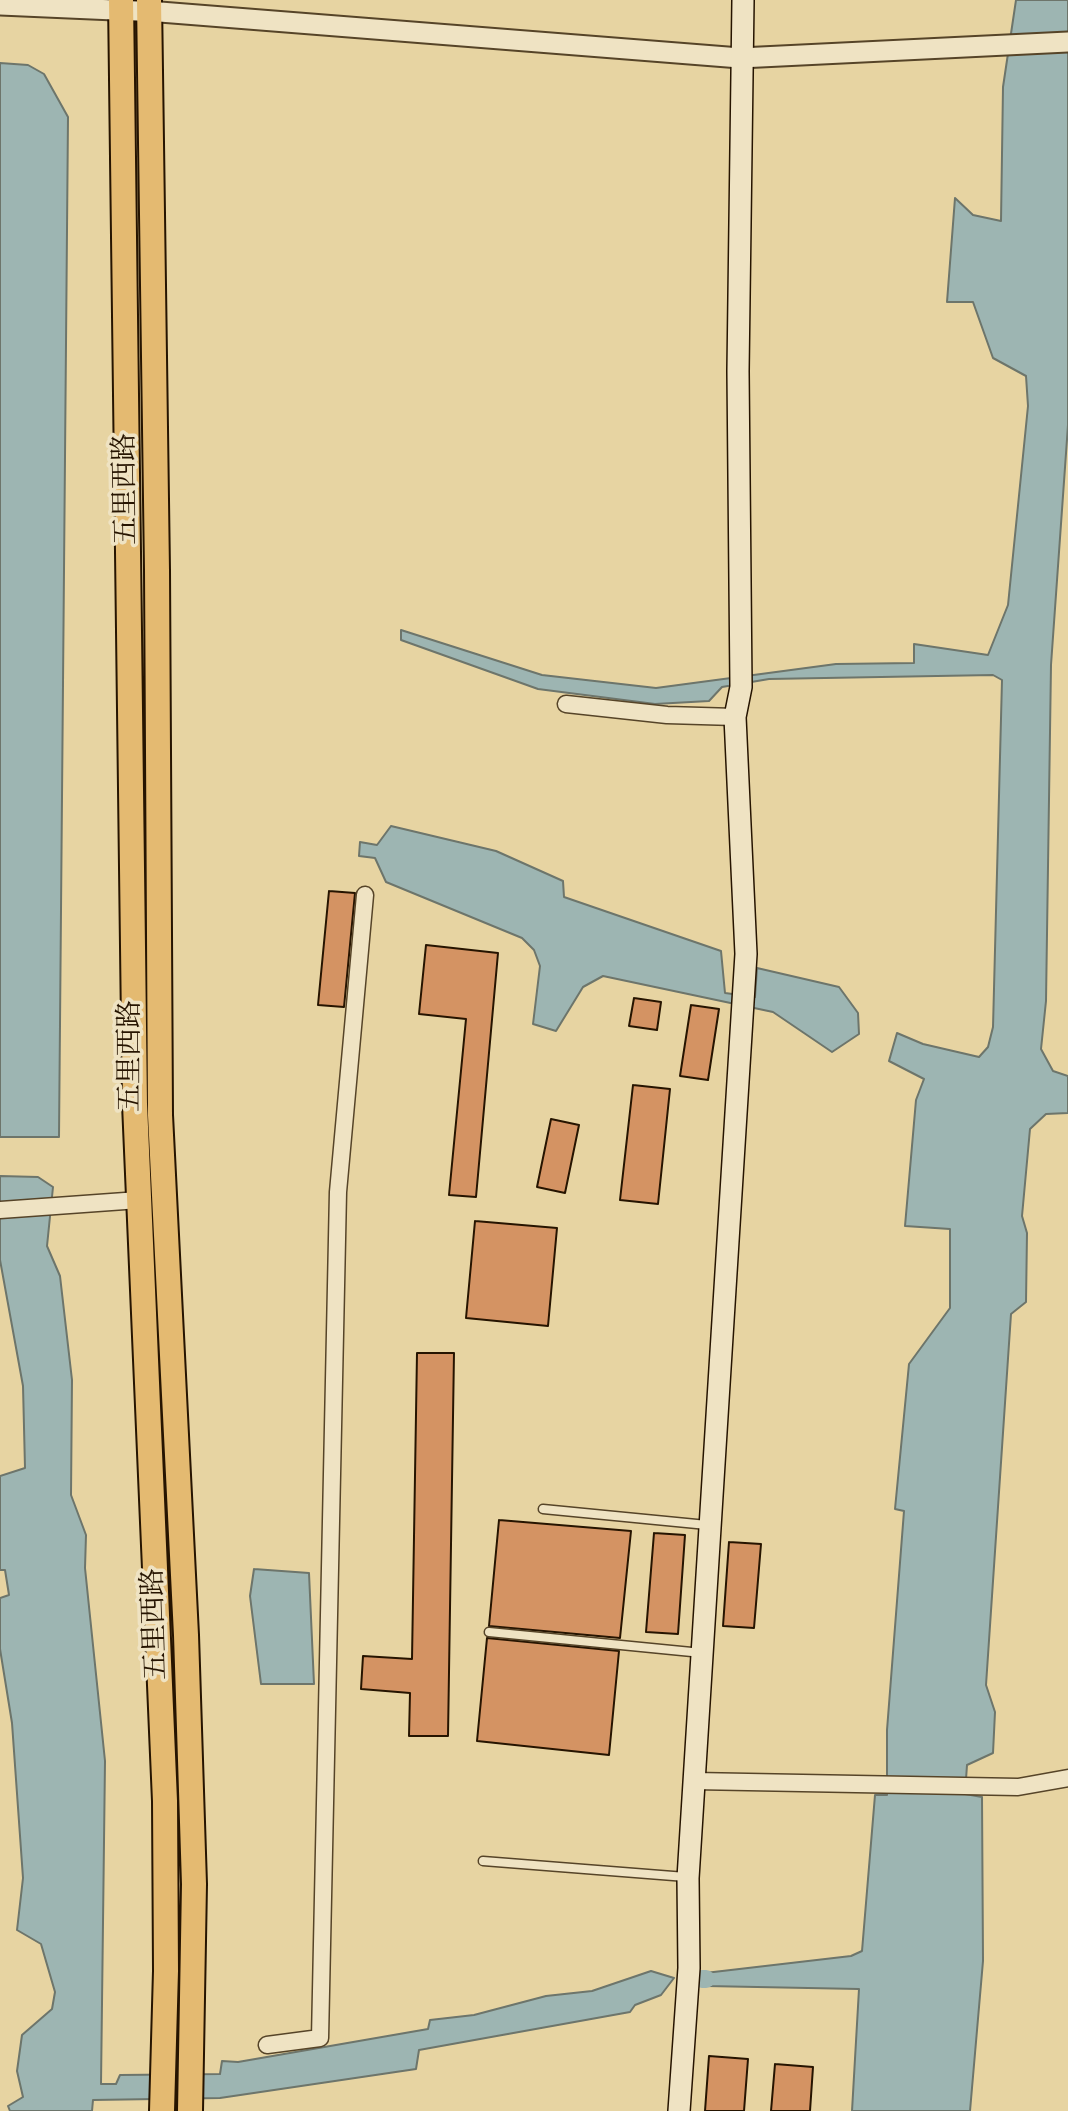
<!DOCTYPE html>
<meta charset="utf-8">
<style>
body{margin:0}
canvas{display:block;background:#e7d4a2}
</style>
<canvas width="1068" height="2111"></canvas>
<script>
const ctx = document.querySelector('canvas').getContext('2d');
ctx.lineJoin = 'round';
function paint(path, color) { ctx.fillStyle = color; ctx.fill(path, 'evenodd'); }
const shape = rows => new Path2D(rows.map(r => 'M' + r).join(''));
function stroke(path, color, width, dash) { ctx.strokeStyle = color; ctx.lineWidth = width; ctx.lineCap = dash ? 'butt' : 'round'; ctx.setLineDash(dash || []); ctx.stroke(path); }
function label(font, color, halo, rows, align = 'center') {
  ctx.font = font + ' "EB Garamond","Noto Serif SC",serif'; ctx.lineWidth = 7; ctx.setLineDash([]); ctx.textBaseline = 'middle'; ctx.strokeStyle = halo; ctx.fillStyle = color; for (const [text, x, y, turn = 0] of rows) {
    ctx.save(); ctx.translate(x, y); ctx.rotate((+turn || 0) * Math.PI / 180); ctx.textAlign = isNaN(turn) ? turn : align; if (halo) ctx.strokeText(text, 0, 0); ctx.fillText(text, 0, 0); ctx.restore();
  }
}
const water = shape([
 [1016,0,1068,0,1068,425,1051,665,1046,1001,1041,1049,1053,1071,1068,1076,1068,1113,1046,1114,1030,1129,1022,1216,1027,1233,1026,1302,1011,1314,986,1685,995,1712,993,1753,967,1765,965,1794,982,1797,983,1961,970,2111,852,2111,859,1989,706,1986,705,1973,851,1956,862,1951,875,1795,887,1795,887,1730,904,1511,895,1509,909,1364,950,1308,950,1229,905,1226,916,1100,924,1079,889,1061,897,1033,923,1044,979,1057,988,1047,993,1027,1002,680,993,675,769,679,722,687,709,701,655,704,538,689,401,640,401,630,542,675,656,688,836,664,914,663,914,644,988,655,1008,605,1028,406,1026,376,993,358,973,302,947,302,955,198,973,215,1001,221,1003,87,1016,0],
 [0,63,28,65,44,74,68,117,59,1137,0,1137,0,63],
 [391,826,496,851,563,881,564,897,721,951,725,993,755,997,757,968,839,987,858,1013,859,1034,832,1052,773,1012,603,976,583,987,556,1031,533,1024,540,966,534,950,522,938,386,882,375,858,359,856,360,842,377,845,391,826],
 [0,1176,38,1177,53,1187,47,1246,60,1276,72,1380,71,1495,86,1535,85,1568,105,1761,101,2084,116,2084,120,2075,220,2074,222,2061,238,2062,428,2029,430,2020,474,2015,546,1996,592,1991,651,1971,674,1978,661,1995,635,2005,630,2012,419,2050,416,2069,220,2098,93,2100,92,2111,10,2111,8,2106,23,2097,17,2071,22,2035,52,2009,55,1992,41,1944,17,1930,23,1878,12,1723,0,1649,0,1598,9,1595,5,1570,0,1570,0,1476,25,1468,23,1386,0,1260,0,1176],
 [254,1569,309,1573,314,1684,261,1684,250,1596,254,1569]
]);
paint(water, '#9db5b2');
stroke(water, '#6d756b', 2);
stroke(shape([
 [702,1979,706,1979]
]), '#9db5b2', 18);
const building = shape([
 [329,891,355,893,344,1007,318,1005,329,891],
 [426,945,498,953,476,1197,449,1195,466,1019,419,1014,426,945],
 [634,998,661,1002,657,1030,629,1026,634,998],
 [691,1005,719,1009,708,1080,680,1076,691,1005],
 [633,1085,670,1089,658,1204,620,1200,633,1085],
 [551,1119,579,1125,565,1193,537,1187,551,1119],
 [475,1221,557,1228,548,1326,466,1318,475,1221],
 [417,1353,454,1353,448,1736,409,1736,410,1693,361,1689,363,1656,412,1659,417,1353],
 [499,1520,631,1531,620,1638,489,1626,499,1520],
 [654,1533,685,1535,678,1634,646,1632,654,1533],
 [729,1542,761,1544,754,1628,723,1626,729,1542],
 [487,1638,619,1651,609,1755,477,1741,487,1638],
 [709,2056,748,2059,744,2111,705,2111,709,2056],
 [775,2064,813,2067,810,2111,771,2111,775,2064]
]);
paint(building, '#d49363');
stroke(building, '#261400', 2);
const service = shape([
 [543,1509,707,1525],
 [489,1632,702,1653],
 [483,1861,686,1877]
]);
const minor = shape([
 [566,704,667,715,735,717],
 [0,1210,139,1200],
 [694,1781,1018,1787,1068,1778],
 [267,2045,320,2038,338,1192,365,895]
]);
const tertiary = shape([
 [0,5,160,12,740,58,1068,42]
]);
const secondary = shape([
 [679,2111,689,1968,688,1878,746,954,735,717,741,687,738,371,743,0]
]);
const primary = shape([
 [121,0,135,1104,165,1801,166,1971,162,2111],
 [149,0,157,570,160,1115,186,1635,194,1884,190,2111]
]);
stroke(service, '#564428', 11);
stroke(minor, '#564428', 19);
stroke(tertiary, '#564428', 23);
stroke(secondary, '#261400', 24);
stroke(primary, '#261400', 28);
stroke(service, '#efe3c3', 8);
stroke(minor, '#efe3c3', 16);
stroke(tertiary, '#efe3c3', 19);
stroke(secondary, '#efe3c3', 21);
stroke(primary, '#e4ba71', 24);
label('28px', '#261400', '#efe3c3', [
 ["五里西路",126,489,-91],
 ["五里西路",130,1056,-90],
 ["五里西路",155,1624,-92]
]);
</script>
